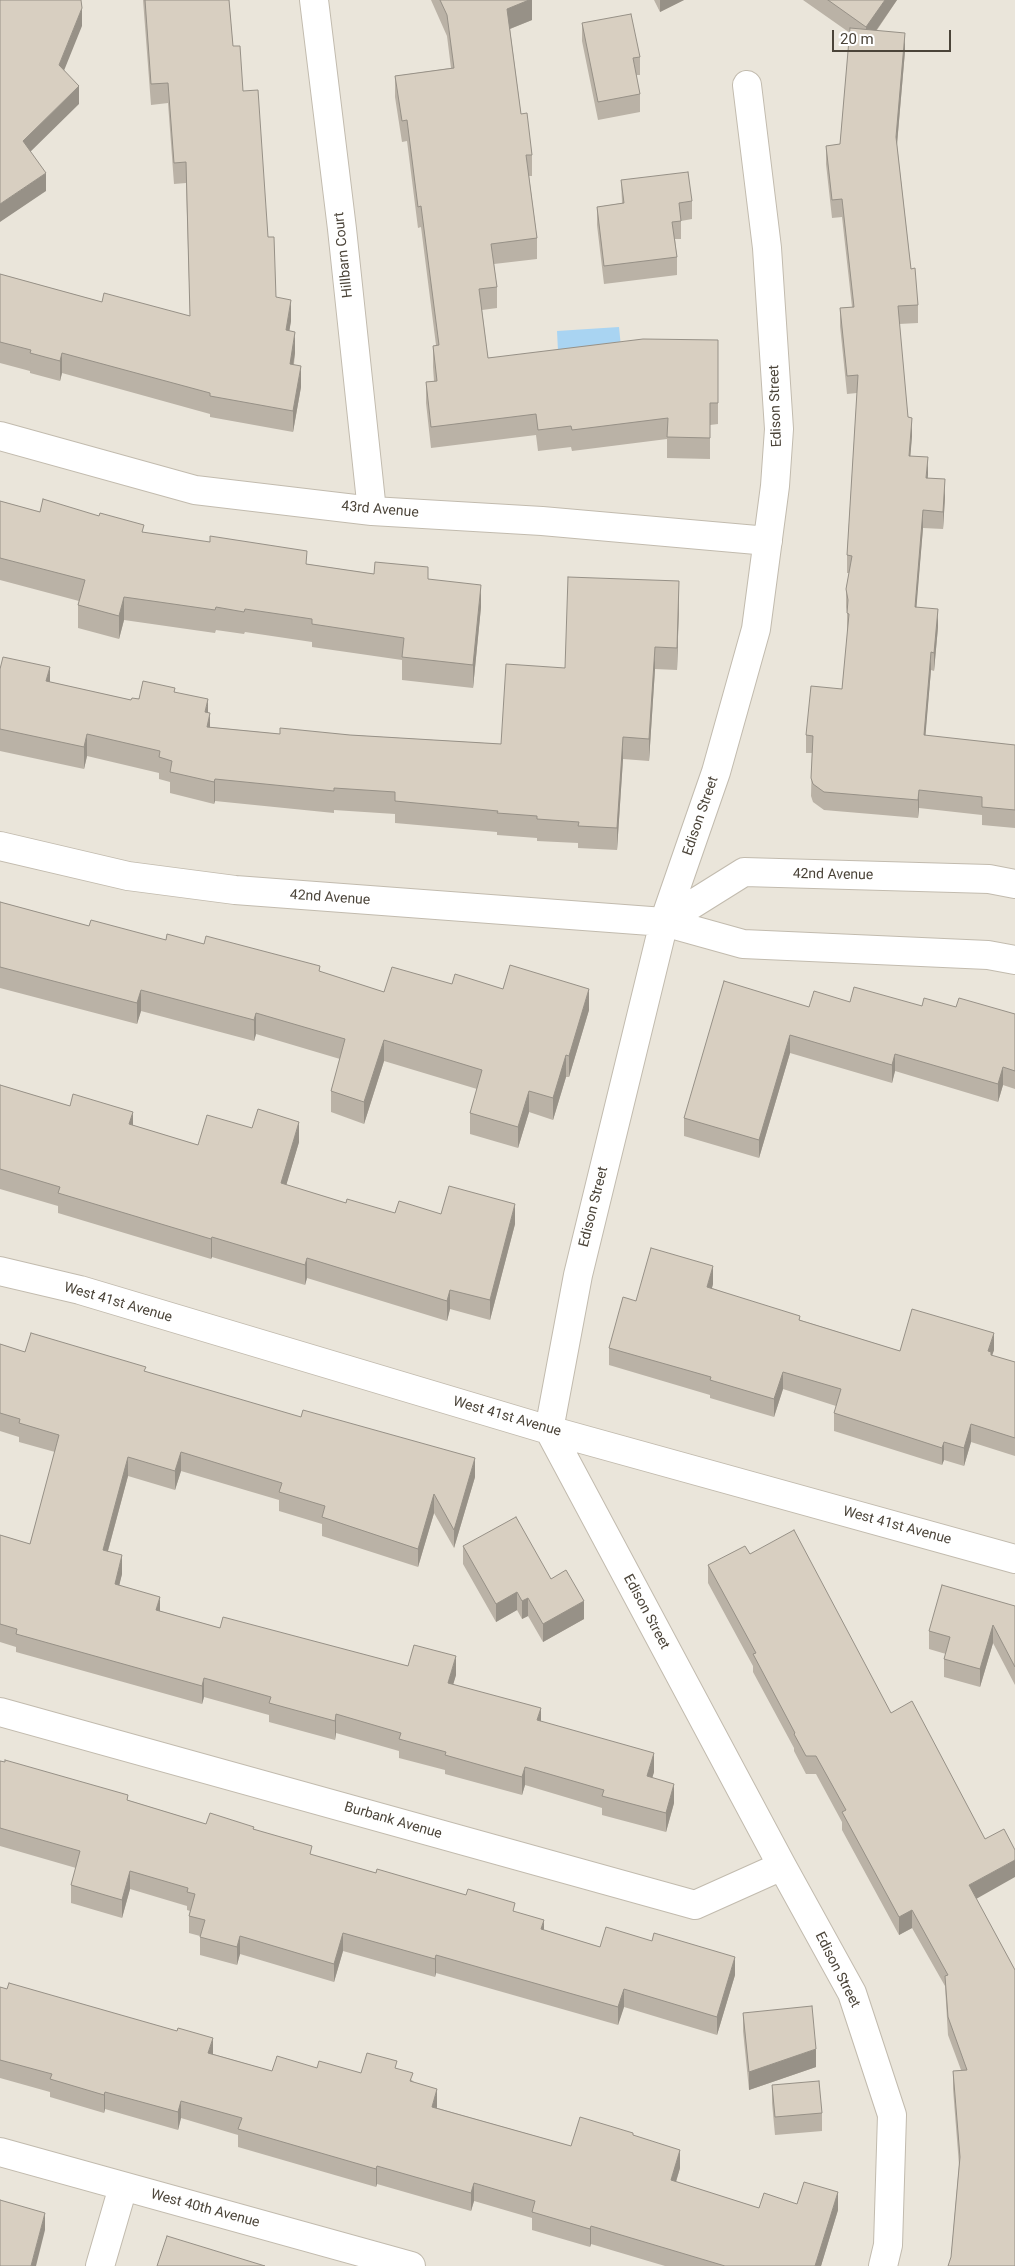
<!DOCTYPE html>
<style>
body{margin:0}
#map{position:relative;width:1015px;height:2266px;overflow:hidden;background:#f6f3ec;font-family:Roboto,sans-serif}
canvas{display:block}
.scale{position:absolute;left:832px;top:30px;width:119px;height:22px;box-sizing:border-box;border:2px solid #4b4439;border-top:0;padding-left:6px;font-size:15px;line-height:18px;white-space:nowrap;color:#4b4439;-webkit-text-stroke:4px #fff;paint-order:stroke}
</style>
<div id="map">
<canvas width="1015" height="2266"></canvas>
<div class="scale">20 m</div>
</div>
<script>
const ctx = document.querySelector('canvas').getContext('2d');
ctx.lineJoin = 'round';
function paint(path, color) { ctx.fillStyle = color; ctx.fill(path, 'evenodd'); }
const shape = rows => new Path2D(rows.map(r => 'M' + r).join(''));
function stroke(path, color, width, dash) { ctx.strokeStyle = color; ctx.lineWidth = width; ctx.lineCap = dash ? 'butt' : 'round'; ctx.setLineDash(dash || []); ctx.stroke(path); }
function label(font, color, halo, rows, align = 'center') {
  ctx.font = font + ' Roboto,sans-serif'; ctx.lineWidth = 5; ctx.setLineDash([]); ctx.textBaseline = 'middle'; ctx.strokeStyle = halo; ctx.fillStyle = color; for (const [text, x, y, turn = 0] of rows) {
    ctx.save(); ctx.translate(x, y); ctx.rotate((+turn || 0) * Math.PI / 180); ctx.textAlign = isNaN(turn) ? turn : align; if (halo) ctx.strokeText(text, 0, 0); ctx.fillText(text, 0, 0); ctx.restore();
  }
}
paint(shape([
 [0,0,1015,0,1015,2266,0,2266]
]), '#eae5da');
paint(shape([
 [619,327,621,347,558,351,557,331]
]), '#a9d4f2');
const minor = shape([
 [314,0,342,229,372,511],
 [747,85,767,248,779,429,775,486,756,629,716,772,664,922,578,1275,549,1430,782,1866,852,1993,892,2115,888,2245,883,2266],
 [0,436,195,490,372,511,542,521,768,541],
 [0,846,128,876,235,890,664,922,743,944,988,955,1015,960],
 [664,922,744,872,989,879,1015,884],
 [0,1271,80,1290,549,1430,1015,1559],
 [0,1712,695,1905,782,1866],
 [0,2152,411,2266],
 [100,2266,123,2187]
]);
stroke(minor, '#c2bbae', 30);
stroke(minor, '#fff', 28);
paint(shape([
 [143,0,229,0,233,46,243,91,268,237,276,297,291,321,289,331,295,353,294,364,301,387,293,432,210,417,210,414,62,373,60,381,30,373,30,371,0,363,0,274,102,302,190,316,186,183,174,184,168,103,151,105],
 [431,0,532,0,532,20,510,29,521,114,532,155,532,176,529,176,537,238,537,259,494,264,497,287,497,308,482,310,488,358,718,340,718,424,710,425,710,459,667,458,667,439,572,451,571,447,538,451,536,435,431,448,426,403,426,382,434,381,433,367,433,346,436,345,421,227,418,228,407,141,402,142,395,97,395,76,451,68,447,36],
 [654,0,684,0,660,12],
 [803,0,897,0,877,30,905,51,897,145,911,269,918,305,918,323,899,324,908,417,912,436,910,456,928,478,945,497,943,529,923,528,916,607,938,627,934,671,931,670,925,736,1015,745,1015,828,982,825,982,815,919,808,918,818,824,810,813,802,811,796,812,753,806,753,806,735,842,689,848,631,847,631,847,613,846,607,846,589,849,573,847,573,847,555,857,393,847,394,840,326,840,308,852,307,842,217,832,218,826,164,826,146,840,144,850,33],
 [582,23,640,57,640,75,636,75,640,94,640,112,598,120,582,41],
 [621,180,692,201,692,219,681,221,681,239,675,239,677,257,677,275,604,284,597,225,597,207,622,203],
 [0,501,40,512,307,564,374,574,428,579,481,607,473,688,402,680,402,660,312,647,312,642,245,632,244,634,216,630,215,633,124,620,119,639,78,628,78,605,79,601,0,580],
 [679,603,677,670,655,669,649,761,623,759,617,850,578,848,578,843,537,841,537,838,497,835,497,832,395,823,395,814,334,810,334,813,215,801,214,804,170,793,170,782,159,779,159,773,87,756,84,769,0,751,0,669,50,682,131,700,175,692,208,713,210,727,280,734,350,735,501,744,565,668],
 [0,902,89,926,166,940,204,944,320,972,384,992,452,984,503,989,589,1010,569,1077,566,1077,553,1120,529,1112,518,1148,470,1134,470,1113,477,1089,384,1061,364,1124,331,1112,331,1091,340,1059,256,1034,254,1041,141,1011,137,1024,0,988],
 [850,1002,922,1006,956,1007,1015,1014,1015,1089,1003,1085,998,1102,895,1071,892,1083,790,1053,759,1158,684,1136,684,1118,809,1007],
 [0,1085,198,1145,299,1142,286,1185,346,1203,395,1213,441,1214,515,1224,490,1320,450,1309,447,1321,307,1278,305,1285,212,1257,211,1259,58,1213,58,1206,0,1189],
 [713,1284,712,1288,800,1320,900,1351,994,1350,992,1356,1015,1362,1015,1456,971,1442,964,1466,944,1460,942,1465,834,1431,834,1413,836,1406,783,1389,774,1417,710,1398,710,1395,609,1365,609,1348,636,1301],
 [0,1344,25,1352,146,1372,475,1477,454,1548,434,1513,418,1567,322,1536,322,1524,279,1511,279,1500,181,1471,175,1490,128,1476,108,1551,122,1574,119,1585,160,1611,220,1628,408,1666,456,1675,453,1684,541,1721,654,1772,652,1778,674,1803,666,1832,602,1815,602,1808,525,1785,522,1795,445,1774,445,1770,399,1758,399,1751,336,1733,335,1740,269,1722,269,1715,204,1697,202,1704,16,1652,16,1647,0,1642,0,1535,30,1544,55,1452,19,1442,19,1437,0,1431],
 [463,1546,551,1579,584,1619,543,1642,528,1616,522,1619,517,1610,496,1622,463,1564],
 [708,1565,976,1899,1015,1970,951,2257,959,2165,953,2089,953,2071,961,2070,948,2035,945,1986,912,1928,899,1935,842,1830,842,1822,816,1774,806,1774,794,1751,794,1748,753,1672,753,1666,708,1583],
 [1015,1606,1015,1685,993,1643,980,1687,944,1677,944,1659,946,1654,929,1649,929,1631],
 [0,1761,206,1824,254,1829,312,1855,515,1912,544,1930,600,1947,735,1975,717,2035,624,2007,618,2025,436,1973,435,1977,343,1951,334,1982,240,1954,237,1965,200,1955,200,1936,189,1933,189,1916,190,1911,187,1910,187,1906,130,1889,122,1918,71,1903,71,1885,76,1868,0,1846],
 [0,1987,213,2054,272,2071,317,2068,361,2073,397,2069,413,2081,437,2107,437,2108,571,2146,633,2135,680,2168,676,2182,759,2208,797,2204,838,2210,821,2266,665,2266,591,2244,590,2247,532,2230,532,2218,474,2201,471,2211,377,2184,376,2187,238,2147,238,2135,181,2118,178,2130,105,2109,104,2113,50,2097,50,2092,0,2078],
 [743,2013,816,2067,749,2090,743,2031],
 [772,2085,822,2113,822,2131,775,2135,772,2103]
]), '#bab2a6');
paint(shape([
 [529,0,532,0,532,20,507,30,507,9],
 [660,0,684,0,660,12],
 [885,0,897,0,866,45,866,27],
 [82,8,82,26,59,83,59,65],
 [905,33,905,51,896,155,896,137],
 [79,86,79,104,23,159,23,141],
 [46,173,46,191,0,222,0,204],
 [291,300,291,321,286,351,286,330],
 [295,332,295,353,290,384,290,364],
 [62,353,62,373,60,381,60,361],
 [301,366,301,387,293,432,293,411],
 [912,418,912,436,909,474,909,456],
 [928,457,928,475,926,496,926,478],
 [945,479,945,497,943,529,943,512],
 [923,510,923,528,915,625,915,607],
 [679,581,679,603,677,670,677,648],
 [481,585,481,607,473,688,473,665],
 [124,597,124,620,119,639,119,616],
 [938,609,938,627,934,671,934,653],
 [655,647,655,669,649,761,649,739],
 [931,652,931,670,924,753,924,735],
 [50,667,50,689,46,681],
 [208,699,208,721,205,712],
 [210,713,210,735,207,727],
 [87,734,87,756,84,769,84,747],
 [623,737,623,759,617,850,617,828],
 [215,779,215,801,214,804,214,782],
 [919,790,919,808,918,818,918,800],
 [589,989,589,1010,569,1077,569,1056],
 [141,990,141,1011,137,1024,137,1003],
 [256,1013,256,1034,254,1041,254,1020],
 [790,1035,790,1053,759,1158,759,1140],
 [384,1040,384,1061,364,1124,364,1102],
 [895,1054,895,1071,892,1083,892,1065],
 [566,1055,566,1077,553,1120,553,1098],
 [1003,1067,1003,1085,998,1102,998,1084],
 [529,1091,529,1112,518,1148,518,1127],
 [133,1112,133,1132,129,1124],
 [299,1122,299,1142,281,1203,281,1183],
 [515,1204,515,1224,490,1320,490,1300],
 [212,1237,212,1257,211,1259,211,1239],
 [307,1258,307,1278,305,1285,305,1265],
 [713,1266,713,1284,707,1304,707,1287],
 [450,1290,450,1309,447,1321,447,1301],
 [994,1333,994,1350,991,1358,988,1351],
 [783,1372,783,1389,774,1417,774,1399],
 [971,1424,971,1442,964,1466,964,1448],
 [944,1442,944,1460,942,1465,942,1448],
 [181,1452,181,1471,175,1490,175,1471],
 [128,1457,128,1476,103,1569,103,1550],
 [475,1458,475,1477,454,1548,454,1530],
 [434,1494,434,1513,418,1567,418,1549],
 [122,1555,122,1574,115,1603,115,1584],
 [517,1592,517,1610,496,1622,496,1604],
 [160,1597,160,1616,156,1610],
 [528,1598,528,1616,522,1619,522,1601],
 [584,1601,584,1619,543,1642,543,1624],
 [993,1625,993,1643,980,1687,980,1669],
 [456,1656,456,1675,448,1702,448,1683],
 [204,1678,204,1697,202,1704,202,1686],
 [541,1708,541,1727,537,1720],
 [336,1714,336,1733,335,1740,335,1721],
 [654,1753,654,1772,647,1795,647,1776],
 [525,1767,525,1785,522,1795,522,1777],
 [674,1784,674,1803,666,1832,666,1813],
 [1015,1860,1015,1877,969,1903,969,1885],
 [130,1871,130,1889,122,1918,122,1900],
 [912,1910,912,1928,899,1935,899,1917],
 [544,1920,544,1938,541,1929],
 [343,1933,343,1951,334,1982,334,1964],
 [240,1936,240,1954,237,1965,237,1947],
 [436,1955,436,1973,435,1977,435,1959],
 [735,1957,735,1975,717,2035,717,2017],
 [624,1989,624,2007,618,2025,618,2007],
 [213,2038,213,2056,208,2053],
 [816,2049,816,2067,749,2090,749,2072],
 [437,2089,437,2107,432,2124,432,2107],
 [105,2092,105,2109,104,2113,104,2095],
 [181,2101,181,2118,178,2130,178,2112],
 [680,2150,680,2168,671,2198,671,2180],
 [377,2166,377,2184,376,2187,376,2169],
 [474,2183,474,2201,471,2211,471,2193],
 [838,2192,838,2210,821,2266,815,2266],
 [45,2213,45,2230,36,2266,31,2266],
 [591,2226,591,2244,590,2247,590,2229]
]), '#979187');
const building = shape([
 [0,0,81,0,82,8,59,65,79,86,23,141,46,173,0,204,0,0],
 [145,0,229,0,233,46,240,46,243,91,258,90,268,237,274,237,276,297,291,300,286,330,295,332,290,364,301,366,293,411,210,396,210,393,62,353,60,361,30,353,31,350,0,342,0,274,102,302,104,293,190,316,186,162,174,163,168,83,151,84,145,0],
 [440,0,529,0,507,9,521,114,527,113,532,155,526,155,537,238,491,244,497,287,479,289,488,358,643,339,718,340,718,403,710,403,710,438,667,437,668,418,572,430,571,426,538,430,536,414,431,427,426,382,437,381,433,346,439,345,421,206,418,207,407,120,402,121,395,76,454,68,447,15,440,0],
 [828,0,885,0,866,27,828,0],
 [631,14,640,57,633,58,640,94,598,102,582,23,631,14],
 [850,28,905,33,896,137,911,269,915,268,918,305,898,306,908,417,912,418,909,456,928,457,926,478,945,479,943,512,923,510,915,607,938,609,934,653,931,652,924,735,1015,745,1015,810,982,807,982,797,919,790,918,800,824,792,813,784,811,778,813,736,806,735,811,686,842,689,849,614,847,613,848,600,846,589,852,556,847,555,858,375,847,376,840,308,854,307,842,199,832,200,826,146,840,144,850,28],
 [688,172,692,201,679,203,681,221,672,222,677,257,604,266,597,207,624,203,621,180,688,172],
 [43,499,99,516,100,513,144,525,142,532,210,542,210,536,307,551,306,564,374,574,375,562,428,567,428,579,481,585,473,665,402,657,404,638,312,624,312,619,245,609,244,612,216,607,215,610,124,597,119,616,78,605,85,580,0,558,0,501,40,512,43,499],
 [568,577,679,581,677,648,655,647,649,739,623,737,617,828,578,826,579,822,537,819,537,816,497,813,498,811,395,801,395,792,334,788,334,791,215,779,214,782,170,772,172,761,159,757,160,751,87,734,84,747,0,729,0,669,3,657,50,667,46,681,131,700,132,698,139,699,143,681,175,688,174,692,208,699,205,712,210,713,207,727,280,734,280,728,350,735,501,744,506,664,565,668,568,577],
 [0,902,89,926,91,920,166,940,167,934,204,944,206,936,320,966,319,971,384,992,392,967,452,984,455,974,503,989,510,965,589,989,569,1056,566,1055,553,1098,529,1091,518,1127,470,1113,482,1070,384,1040,364,1102,331,1091,345,1039,256,1013,254,1020,141,990,137,1003,0,967,0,902],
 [724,981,809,1007,814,991,850,1002,854,987,922,1006,924,998,956,1007,959,998,1015,1014,1015,1071,1003,1067,998,1084,895,1054,892,1065,790,1035,759,1140,684,1118,724,981],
 [0,1085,70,1106,73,1094,133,1112,129,1124,198,1145,207,1115,252,1128,258,1109,299,1122,281,1183,346,1203,347,1199,395,1213,399,1201,441,1214,449,1186,515,1204,490,1300,450,1290,447,1301,307,1258,305,1265,212,1237,211,1239,58,1193,60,1187,0,1169,0,1085],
 [651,1248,713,1266,707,1287,800,1316,799,1320,900,1351,912,1309,994,1333,988,1351,991,1352,991,1355,1015,1362,1015,1438,971,1424,964,1448,944,1442,942,1448,834,1413,841,1389,783,1372,774,1399,710,1380,711,1377,609,1348,623,1297,636,1301,651,1248],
 [31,1333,146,1367,144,1371,301,1417,303,1410,475,1458,454,1530,434,1494,418,1549,322,1517,325,1506,279,1492,282,1483,181,1452,175,1471,128,1457,103,1550,122,1555,115,1584,160,1597,156,1610,220,1628,223,1617,408,1666,414,1645,456,1656,448,1683,541,1708,537,1720,654,1753,647,1776,674,1784,666,1813,602,1796,604,1790,525,1767,522,1777,445,1755,446,1752,399,1739,401,1733,336,1714,335,1721,269,1703,271,1697,204,1678,202,1686,16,1634,17,1629,0,1624,0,1535,30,1544,59,1435,19,1423,20,1419,0,1413,0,1344,25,1352,31,1333],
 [516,1517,551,1579,566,1570,584,1601,543,1624,528,1598,522,1601,517,1592,496,1604,463,1546,516,1517],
 [794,1530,891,1713,912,1701,985,1839,1004,1829,1015,1850,1015,1860,969,1885,1015,1970,1015,2266,948,2266,951,2257,960,2157,953,2071,967,2070,948,2017,945,1976,948,1975,912,1910,899,1917,842,1812,846,1810,816,1756,806,1756,794,1734,795,1733,753,1654,756,1653,708,1565,745,1546,750,1554,794,1530],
 [942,1585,1015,1606,1015,1667,993,1625,980,1669,944,1659,950,1637,929,1631,942,1585],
 [5,1760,128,1795,127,1800,206,1824,210,1813,254,1827,253,1829,312,1846,310,1854,376,1873,377,1869,466,1895,468,1889,515,1903,513,1911,544,1920,541,1929,600,1947,606,1927,652,1941,654,1933,735,1957,717,2017,624,1989,618,2007,436,1955,435,1959,343,1933,334,1964,240,1936,237,1947,200,1937,205,1920,189,1916,195,1894,187,1892,188,1888,130,1871,122,1900,71,1885,80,1851,0,1828,0,1761,5,1762,5,1760],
 [9,1983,177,2031,178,2028,213,2038,208,2053,272,2071,277,2056,317,2068,319,2061,361,2073,367,2053,397,2061,395,2068,413,2073,410,2081,437,2089,432,2107,571,2146,580,2117,633,2133,633,2135,680,2150,671,2180,759,2208,764,2193,797,2204,804,2182,838,2192,815,2266,725,2266,591,2226,590,2229,532,2212,535,2201,474,2183,471,2193,377,2166,376,2169,238,2129,242,2118,181,2101,178,2112,105,2092,104,2095,50,2079,52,2074,0,2060,0,1987,7,1989,9,1983],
 [812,2006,816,2049,749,2072,743,2013,812,2006],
 [819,2081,822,2113,775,2117,772,2085,819,2081],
 [0,2200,45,2213,31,2266,0,2266,0,2200],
 [167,2236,265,2266,157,2266,167,2236]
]);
paint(building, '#d8cfc1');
stroke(building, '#979187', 1);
label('14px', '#4b4439', '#fff', [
 ["Hillbarn Court",344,255,-96],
 ["Edison Street",776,406,-92],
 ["43rd Avenue",380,510,5],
 ["Edison Street",701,816,-71],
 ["42nd Avenue",833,875,1],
 ["42nd Avenue",330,898,4],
 ["Edison Street",594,1207,-76],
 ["West 41st Avenue",118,1303,16],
 ["West 41st Avenue",507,1417,16],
 ["West 41st Avenue",897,1526,15],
 ["Edison Street",646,1612,62],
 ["Burbank Avenue",393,1821,16],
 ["Edison Street",837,1970,63],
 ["West 40th Avenue",205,2209,15]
]);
</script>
